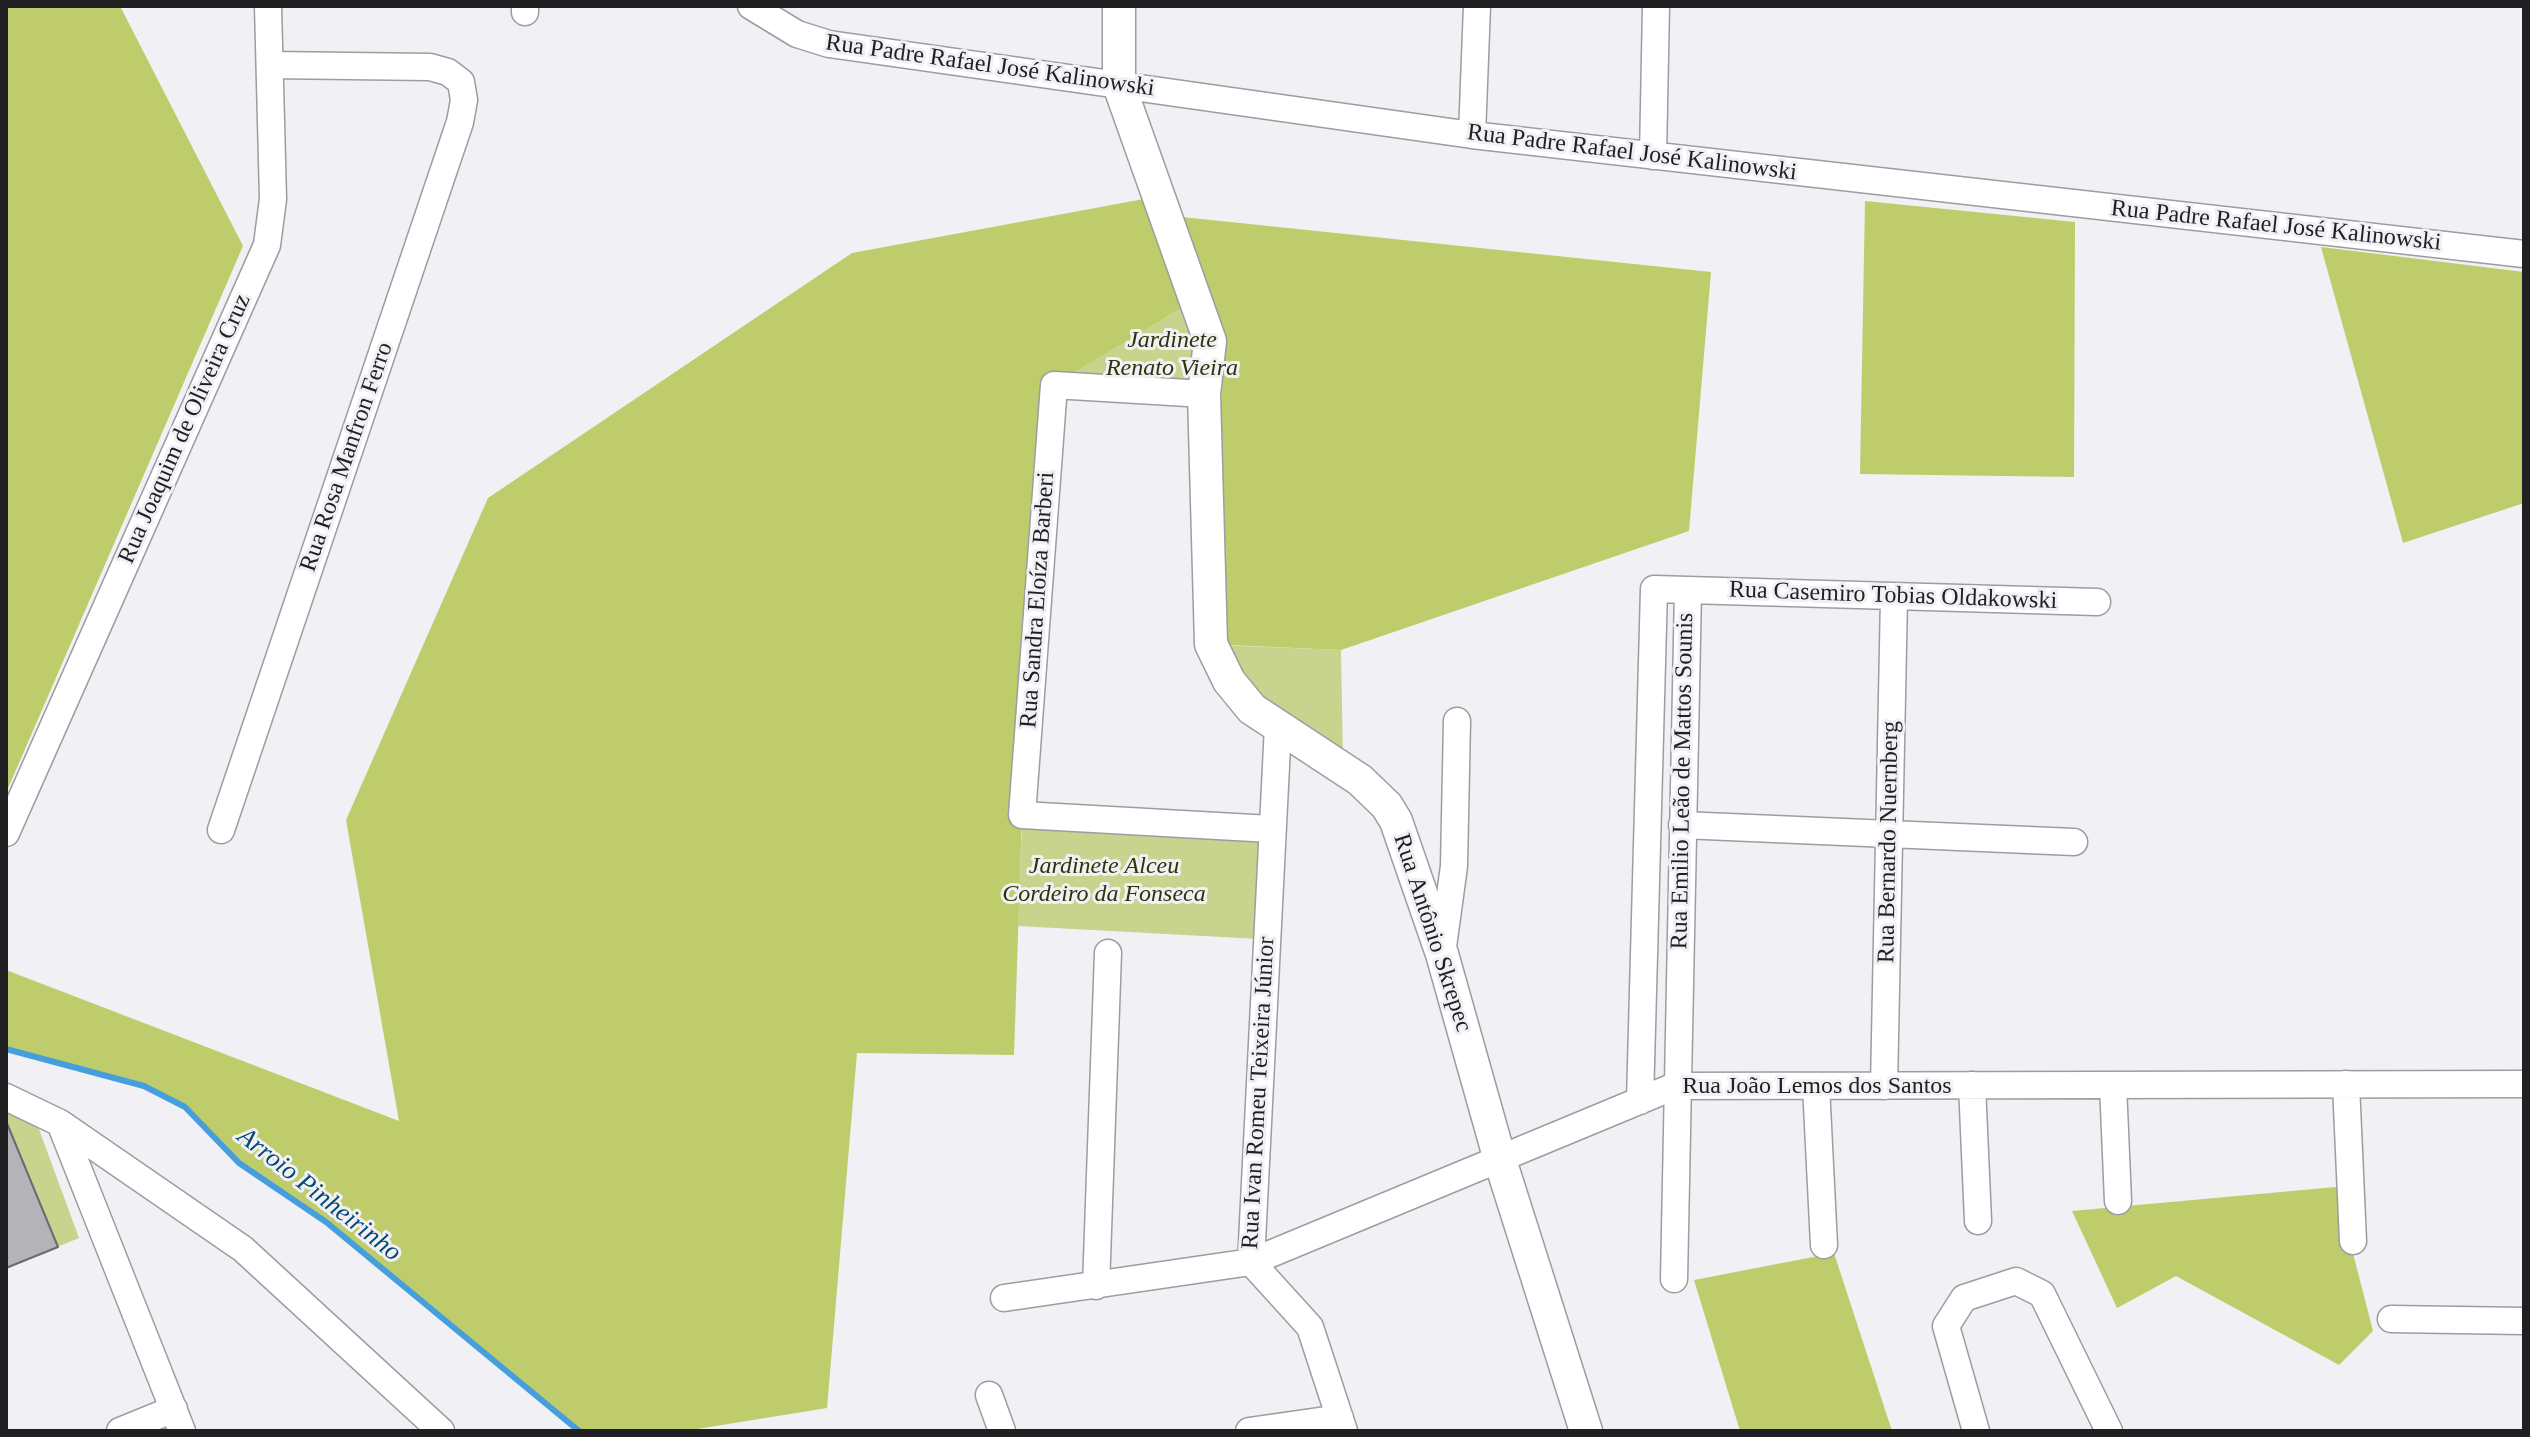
<!DOCTYPE html>
<meta charset="utf-8">
<style>
body{margin:0}
#map{position:relative;width:2530px;height:1437px;overflow:hidden;background:#f1f0f5;font-family:"Times New Roman",serif}
canvas{display:block}
.frame{position:absolute;inset:0;border:8px solid #201f21;pointer-events:none}
</style>
<div id="map">
<canvas width="2530" height="1437"></canvas>
<div class="frame"></div>
</div>
<script>
const ctx = document.querySelector('canvas').getContext('2d');
ctx.lineJoin = 'round';
function paint(path, color) { ctx.fillStyle = color; ctx.fill(path, 'evenodd'); }
const shape = rows => new Path2D(rows.map(r => 'M' + r).join(''));
function stroke(path, color, width, dash) { ctx.strokeStyle = color; ctx.lineWidth = width; ctx.lineCap = dash ? 'butt' : 'round'; ctx.setLineDash(dash || []); ctx.stroke(path); }
function label(font, color, halo, rows, align = 'center') {
  ctx.font = font + ' "Times New Roman",serif'; ctx.lineWidth = 6; ctx.setLineDash([]); ctx.textBaseline = 'middle'; ctx.strokeStyle = halo; ctx.fillStyle = color; for (const [text, x, y, turn = 0] of rows) {
    ctx.save(); ctx.translate(x, y); ctx.rotate((+turn || 0) * Math.PI / 180); ctx.textAlign = isNaN(turn) ? turn : align; if (halo) ctx.strokeText(text, 0, 0); ctx.fillText(text, 0, 0); ctx.restore();
  }
}
paint(shape([
 [1198,298,1204,394,1054,385],
 [1215,645,1341,650,1343,761,1275,716],
 [1022,826,1263,840,1259,939,1018,926],
 [6,1110,36,1121,79,1238,6,1268]
]), '#c8d38d');
paint(shape([
 [6,6,120,6,243,246,6,793],
 [1160,196,1198,298,1054,385,1022,815,1014,1055,857,1053,827,1408,685,1431,579,1431,326,1222,239,1163,185,1107,144,1086,6,1049,6,970,399,1121,346,820,488,498,852,253],
 [1865,201,2075,222,2074,477,1860,474],
 [1182,217,1711,272,1689,531,1341,650,1226,645,1216,491,1225,339],
 [2321,247,2524,272,2524,503,2403,543],
 [2336,1187,2373,1331,2339,1365,2176,1276,2117,1308,2072,1211],
 [1834,1253,1892,1431,1740,1431,1694,1280]
]), '#becc6b');
stroke(shape([
 [6,1049,144,1086,185,1107,239,1163,326,1222,579,1431]
]), '#469fdc', 6);
const building = shape([
 [6,1121,58,1247,6,1268,6,1121]
]);
paint(building, '#b4b3b7');
stroke(building, '#6b6b6f', 2);
const minor = shape([
 [751,6,797,34,829,44,1472,135,2524,254],
 [525,12,525,6],
 [1472,135,1477,6],
 [1653,156,1656,6],
 [1204,394,1054,385,1022,815,1271,829],
 [1278,726,1251,1262,1310,1327,1344,1431],
 [1682,825,2074,842],
 [221,830,460,122,464,100,461,82,448,72,430,67,270,65],
 [6,833,267,245,273,199,268,6],
 [1442,954,1454,866,1457,721],
 [2346,1084,2353,1241],
 [1972,1085,1978,1221],
 [2113,1085,2118,1201],
 [1816,1086,1824,1245],
 [1884,1086,1894,598],
 [6,1097,60,1123,243,1249,441,1431],
 [1640,1101,1654,589,2097,602],
 [60,1123,182,1431],
 [1674,1279,1688,590],
 [1096,1286,1108,953],
 [1004,1298,1251,1262,1675,1086,2524,1084],
 [2391,1319,2524,1321],
 [989,1395,1002,1431],
 [120,1431,174,1409],
 [1249,1431,1340,1418],
 [1976,1431,1946,1326,1964,1298,2016,1281,2042,1294,2109,1431]
]);
const tertiary = shape([
 [1119,6,1119,85,1210,341,1204,394,1211,644,1229,681,1252,709,1360,780,1387,806,1396,821,1442,954,1500,1160,1586,1431]
]);
stroke(minor, '#9d9ca1', 29);
stroke(tertiary, '#9d9ca1', 35);
stroke(minor, '#fff', 26);
stroke(tertiary, '#fff', 32);
label('24px', '#201f21', '#f1f0f5', [
 ["Rua Padre Rafael José Kalinowski",990,66,8],
 ["Rua Padre Rafael José Kalinowski",1632,153,7],
 ["Rua Padre Rafael José Kalinowski",2276,226,6],
 ["Rua Joaquim de Oliveira Cruz",185,429,-66],
 ["Rua Rosa Manfron Ferro",347,457,-71],
 ["Rua Casemiro Tobias Oldakowski",1893,596,2],
 ["Rua Sandra Eloíza Barberi",1038,600,-86],
 ["Rua Emilio Leão de Mattos Sounis",1683,781,-89],
 ["Rua Bernardo Nuernberg",1889,842,-89],
 ["Rua Antônio Skrepec",1432,933,72],
 ["Rua João Lemos dos Santos",1817,1087],
 ["Rua Ivan Romeu Teixeira Júnior",1259,1093,-87]
]);
label('italic 24px', '#2e3308', '#f1f0f5', [
 ["Jardinete",1172,341],
 ["Renato Vieira",1172,369],
 ["Jardinete Alceu",1104,867],
 ["Cordeiro da Fonseca",1104,895]
]);
label('italic 26px', '#004a71', '#f1f0f5', [
 ["Arroio Pinheirinho",319,1195,38]
]);
</script>
